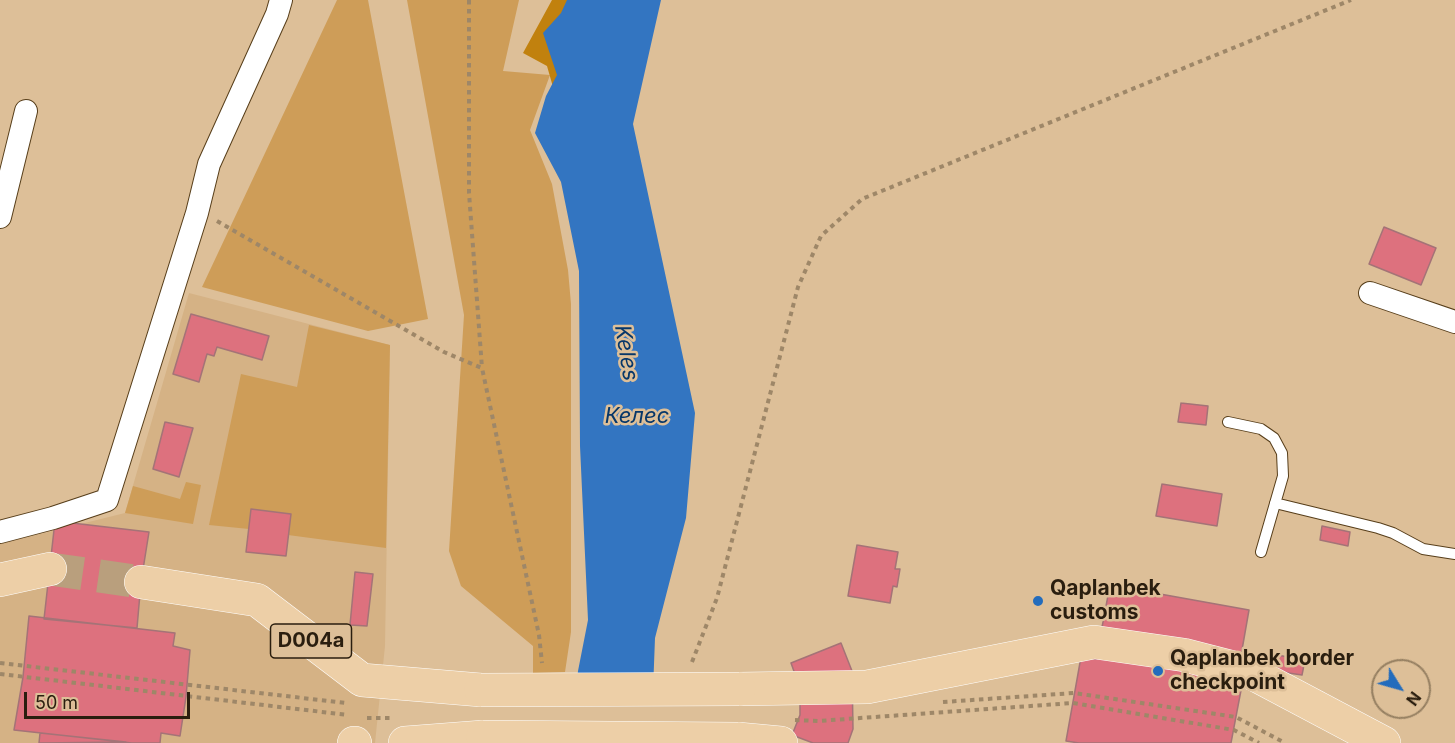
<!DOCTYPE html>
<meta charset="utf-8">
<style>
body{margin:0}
#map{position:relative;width:1455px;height:743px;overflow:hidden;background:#ddbf98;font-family:Inter,sans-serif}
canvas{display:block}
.north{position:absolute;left:1371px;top:659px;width:60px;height:60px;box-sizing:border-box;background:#ddbf98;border:2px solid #957f61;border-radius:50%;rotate:127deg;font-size:16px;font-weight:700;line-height:24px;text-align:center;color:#2a1e0f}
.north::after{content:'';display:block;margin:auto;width:21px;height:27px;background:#236cbc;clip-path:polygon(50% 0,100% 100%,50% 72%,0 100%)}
.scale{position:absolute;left:24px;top:692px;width:166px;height:27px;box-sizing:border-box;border:3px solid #2a1e0f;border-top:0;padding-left:8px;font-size:18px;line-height:21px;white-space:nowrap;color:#2a1e0f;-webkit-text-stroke:4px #ddbf98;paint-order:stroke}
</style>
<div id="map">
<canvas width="1455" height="743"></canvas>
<div class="north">N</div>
<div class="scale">50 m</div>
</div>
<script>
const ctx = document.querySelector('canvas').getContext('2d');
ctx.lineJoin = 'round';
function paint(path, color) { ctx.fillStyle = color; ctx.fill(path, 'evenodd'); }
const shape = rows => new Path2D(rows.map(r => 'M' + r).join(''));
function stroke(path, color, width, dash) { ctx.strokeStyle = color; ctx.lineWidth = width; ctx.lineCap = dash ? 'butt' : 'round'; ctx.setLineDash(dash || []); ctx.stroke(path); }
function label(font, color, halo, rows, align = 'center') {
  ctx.font = font + ' Inter,sans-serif'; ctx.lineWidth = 5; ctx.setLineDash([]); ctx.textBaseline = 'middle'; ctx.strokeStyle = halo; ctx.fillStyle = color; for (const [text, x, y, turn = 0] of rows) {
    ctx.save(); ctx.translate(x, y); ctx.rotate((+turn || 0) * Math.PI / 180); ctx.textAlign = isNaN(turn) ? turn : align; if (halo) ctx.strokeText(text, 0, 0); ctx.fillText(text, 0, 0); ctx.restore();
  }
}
paint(shape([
 [189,293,390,345,385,646,375,743,0,743,0,544,125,513]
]), '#d5b285');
paint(shape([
 [337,0,368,0,428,319,368,331,202,287],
 [407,0,519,0,503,71,550,75,530,130,552,184,568,270,571,304,571,632,565,672,533,673,533,646,461,586,449,551,464,315],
 [309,325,390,345,386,548,288,535,290,514,251,509,249,529,209,525,241,374,297,387],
 [186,482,201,485,193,524,125,513,133,486,180,499]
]), '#ce9d58');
paint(shape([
 [552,0,582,0,559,108,547,66,523,53]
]), '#c1810e');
paint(shape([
 [567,0,661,0,633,124,695,413,686,518,655,638,651,743,570,743,578,671,588,620,580,446,579,271,561,182,535,133,546,96,557,75,543,33,561,13]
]), '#3375c1');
paint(shape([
 [657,675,654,743,567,743,574,676]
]), '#ddbf98');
const building = shape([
 [1384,227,1436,248,1421,285,1369,264,1384,227],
 [191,314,269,336,262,360,217,347,214,356,207,354,199,382,173,374,191,314],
 [1181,403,1208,406,1206,425,1178,422,1181,403],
 [165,422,193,428,179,477,153,469,165,422],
 [1162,484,1222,494,1217,526,1156,516,1162,484],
 [251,509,291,514,286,556,246,552,251,509],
 [55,521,149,532,141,582,137,628,44,619,55,521],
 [1322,526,1350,532,1348,546,1320,540,1322,526],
 [857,545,898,552,895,569,900,569,897,587,893,586,890,603,848,596,857,545],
 [355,572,373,574,367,626,350,625,355,572],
 [1110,585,1249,610,1236,684,1242,685,1231,743,1079,743,1066,741,1081,657,1096,659,1110,585],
 [29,616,175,633,173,646,190,650,186,697,180,736,161,733,160,743,132,743,14,730,23,677,29,616],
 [841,643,852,671,853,729,848,743,813,743,792,735,800,715,800,688,791,663,841,643],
 [1277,655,1305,660,1302,675,1275,671,1277,655],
 [40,733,126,742,39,743,40,733]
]);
paint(building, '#dd717e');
stroke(building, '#a47377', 1.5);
stroke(shape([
 [50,569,141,582]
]), '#b99f7d', 33, [33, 16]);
const service = shape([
 [1228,422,1261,429,1274,438,1282,453,1283,476,1261,552],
 [1275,503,1378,528,1393,533,1423,549,1455,554]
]);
const minor = shape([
 [0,217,26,111],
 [1370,293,1455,322],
 [0,532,53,518,107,500,197,213,209,164,277,14,281,0]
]);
const primary = shape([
 [0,580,50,569],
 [141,582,257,600,362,680,481,690],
 [739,689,867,687,1094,642,1184,655,1250,672,1384,743],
 [738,739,781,743],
 [354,743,355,743],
 [405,743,483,737]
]);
stroke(service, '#573e1a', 12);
stroke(minor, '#573e1a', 24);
stroke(primary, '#fff', 34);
stroke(shape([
 [469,0,469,193,482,368],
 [217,221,444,352,482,368,539,635,542,663],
 [692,662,717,598,798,287,821,236,862,199,1351,0],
 [0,663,346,703],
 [0,674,348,715],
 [943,702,1074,693,1236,717,1285,743],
 [367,718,393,718],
 [795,720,818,721,1073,703,1234,730,1259,743]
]), '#9e8768', 4, [4.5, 4.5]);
stroke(service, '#fff', 10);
stroke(minor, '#fff', 22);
stroke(primary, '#edcfa7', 33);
const primaryBridge = shape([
 [481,690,739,689],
 [483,737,738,739]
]);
stroke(primaryBridge, '#fff', 34, []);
stroke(primaryBridge, '#edcfa7', 33);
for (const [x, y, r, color] of [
 [1038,601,6,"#236cbc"],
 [1158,671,6,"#236cbc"]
]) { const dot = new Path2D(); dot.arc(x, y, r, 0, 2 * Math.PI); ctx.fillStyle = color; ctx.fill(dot); stroke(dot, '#ddbf98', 2); }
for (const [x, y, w] of [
 [311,641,81]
]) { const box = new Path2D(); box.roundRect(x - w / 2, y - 17, w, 34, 4.5); ctx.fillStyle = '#ddbf98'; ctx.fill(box); stroke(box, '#2a1e0f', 1.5); }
label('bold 20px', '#2a1e0f', null, [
 ["D004a",311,641]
]);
label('bold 21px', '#2a1e0f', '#ddbf98', [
 ["Qaplanbek",1050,589],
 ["customs",1050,613],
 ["Qaplanbek border",1170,659],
 ["checkpoint",1170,683]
], 'left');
label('italic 22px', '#073769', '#ddbf98', [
 ["Keles",626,353,81],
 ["Келес",637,416]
]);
</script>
